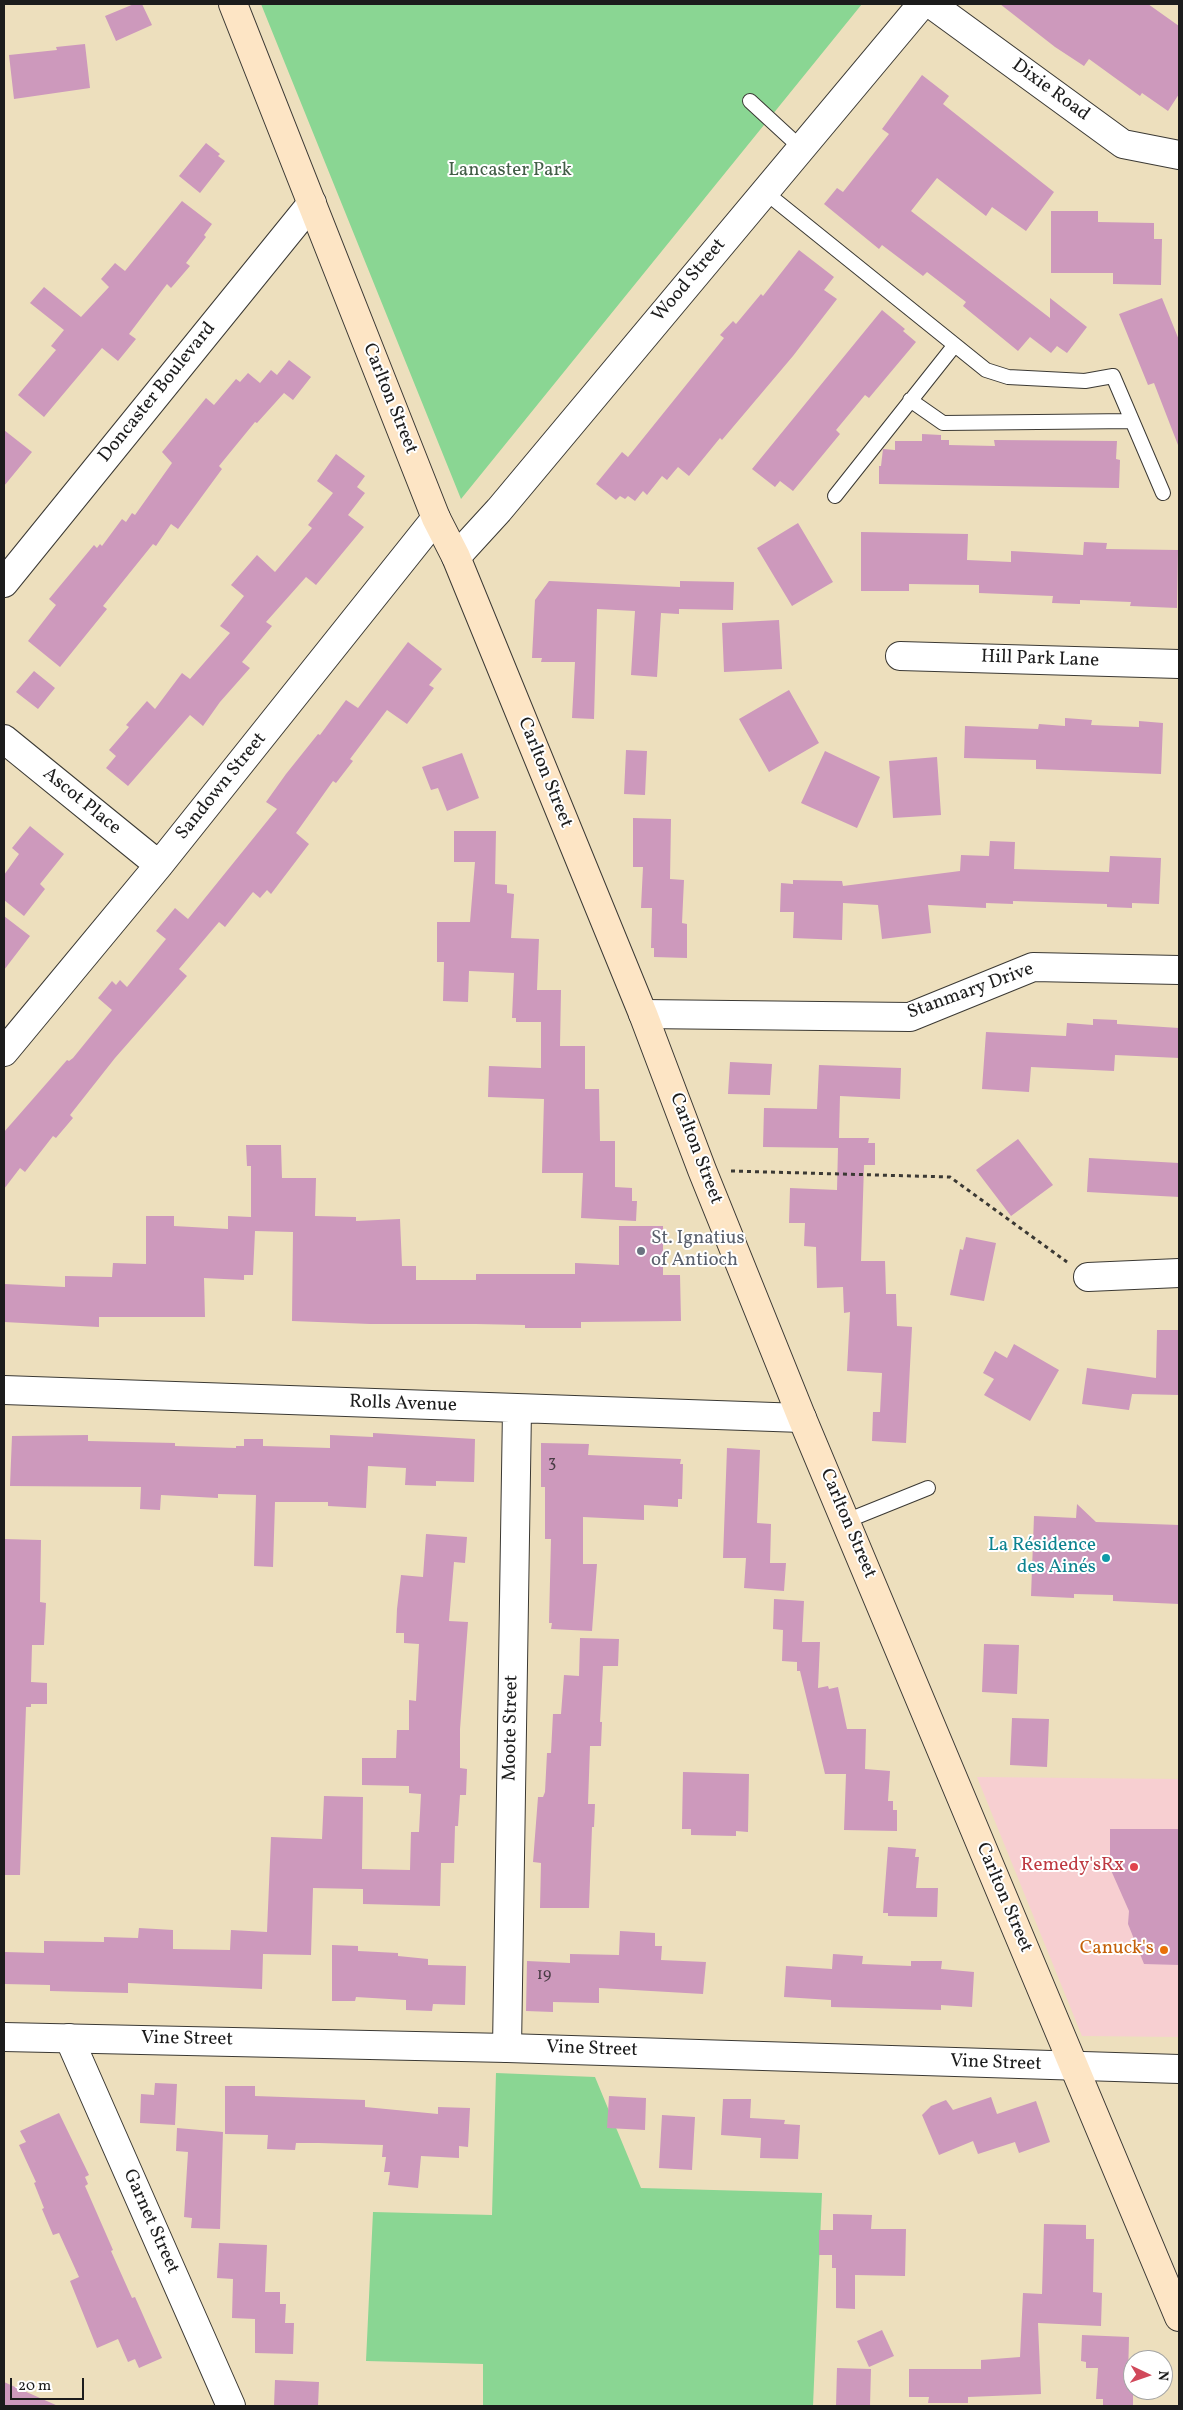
<!DOCTYPE html>
<meta charset="utf-8">
<style>
body{margin:0}
#map{position:relative;width:1183px;height:2410px;overflow:hidden;background:#eddfbd;font-family:Vollkorn,serif}
canvas{display:block}
.frame{position:absolute;inset:0;border:5px solid #1c1c1c;pointer-events:none}
.north{position:absolute;left:1123px;top:2350px;width:50px;height:50px;box-sizing:border-box;background:#fff;border:1px solid #a4a4a4;border-radius:50%;rotate:93deg;font-size:14px;font-weight:700;line-height:20px;text-align:center;color:#1c1c1c}
.north::after{content:'';display:block;margin:auto;width:18px;height:22px;background:#d1495b;clip-path:polygon(50% 0,100% 100%,50% 72%,0 100%)}
.scale{position:absolute;left:10px;top:2378px;width:74px;height:22px;box-sizing:border-box;border:2px solid #1c1c1c;border-top:0;padding-left:6px;font-size:15px;line-height:18px;white-space:nowrap;color:#1c1c1c;-webkit-text-stroke:4px #fff;paint-order:stroke}
</style>
<div id="map">
<canvas width="1183" height="2410"></canvas>
<div class="frame"></div>
<div class="north">N</div>
<div class="scale">20 m</div>
</div>
<script>
const ctx = document.querySelector('canvas').getContext('2d');
ctx.lineJoin = 'round';
function paint(path, color) { ctx.fillStyle = color; ctx.fill(path, 'evenodd'); }
const shape = rows => new Path2D(rows.map(r => 'M' + r).join(''));
function stroke(path, color, width, dash) { ctx.strokeStyle = color; ctx.lineWidth = width; ctx.lineCap = dash ? 'butt' : 'round'; ctx.setLineDash(dash || []); ctx.stroke(path); }
function label(font, color, halo, rows, align = 'center') {
  ctx.font = font + ' Vollkorn,serif'; ctx.lineWidth = 4; ctx.setLineDash([]); ctx.textBaseline = 'middle'; ctx.strokeStyle = halo; ctx.fillStyle = color; for (const [text, x, y, turn = 0] of rows) {
    ctx.save(); ctx.translate(x, y); ctx.rotate((+turn || 0) * Math.PI / 180); ctx.textAlign = isNaN(turn) ? turn : align; if (halo) ctx.strokeText(text, 0, 0); ctx.fillText(text, 0, 0); ctx.restore();
  }
}
paint(shape([
 [977,1777,1179,1779,1179,2037,1082,2036]
]), '#f7cfd1');
paint(shape([
 [261,4,862,4,461,499],
 [496,2073,595,2077,641,2188,822,2193,813,2406,483,2406,483,2364,366,2361,373,2212,492,2215]
]), '#8ad693');
paint(shape([
 [134,4,142,4,152,25,116,41,105,16],
 [1000,4,1148,4,1179,26,1179,94,1168,111,1142,93,1140,96,1089,59,1084,66,1055,47],
 [85,44,90,88,14,99,9,55,57,50,56,47],
 [922,75,949,96,943,104,1054,192,1026,231,992,207,986,216,937,178,911,211,1050,318,1050,298,1087,327,1067,353,1057,346,1051,353,1030,337,1018,351,963,306,966,302,927,272,923,276,882,245,879,249,824,204,837,188,843,192,889,134,882,129],
 [206,143,220,154,218,156,225,161,200,193,179,176],
 [182,201,212,224,204,235,206,237,186,263,190,266,171,288,167,284,129,334,136,339,118,361,102,348,44,417,18,395,56,350,51,346,64,330,30,303,44,287,81,317,109,287,101,279,115,263,125,271],
 [1051,211,1098,211,1098,222,1154,223,1154,239,1162,239,1161,285,1113,284,1113,273,1051,273],
 [799,250,834,277,824,290,837,299,793,356,722,440,720,438,689,476,678,467,667,480,662,476,647,495,643,491,635,501,628,496,625,499,620,496,616,500,596,484,622,452,628,457,724,338,720,335,733,321,736,324,761,294,763,296],
 [1162,298,1179,340,1178,445,1154,383,1148,385,1119,314],
 [882,310,905,329,903,331,916,342,869,398,865,395,836,430,840,434,793,491,780,481,775,487,752,469],
 [289,360,311,377,293,400,284,393,257,423,255,422,219,466,222,469,178,529,171,524,156,546,153,544,103,606,107,609,60,667,28,641,56,605,49,599,94,545,97,548,100,544,102,546,122,519,126,522,132,513,135,515,172,463,162,452,206,398,214,405,236,379,240,382,248,373,260,383,271,370,277,375],
 [4,430,32,452,4,486],
 [922,434,941,435,941,440,949,440,949,445,995,446,994,440,1117,441,1116,459,1120,460,1119,488,879,484,879,466,881,466,883,449,895,450,895,441,922,441],
 [336,454,365,476,357,487,365,493,348,515,364,527,316,585,306,577,266,622,272,626,242,662,250,668,220,702,203,726,190,715,128,786,106,768,116,756,109,750,129,727,126,725,147,701,155,709,182,673,190,679,230,633,220,626,244,596,231,585,257,555,275,572,312,528,308,525,333,493,317,481],
 [798,523,833,582,792,606,757,548],
 [861,532,968,534,967,560,1011,562,1011,551,1083,555,1084,542,1107,543,1106,549,1178,550,1177,608,1130,606,1131,602,1080,600,1080,604,1052,603,1053,596,979,593,979,585,909,584,909,591,861,591],
 [549,581,680,587,680,581,734,582,733,610,679,609,679,614,661,613,657,677,631,675,635,611,597,609,594,719,572,718,575,662,541,662,542,658,532,658,535,600],
 [779,620,782,669,724,672,722,623],
 [408,642,442,669,429,685,434,688,407,724,387,710,350,759,353,761,336,783,333,781,296,833,309,844,271,894,267,890,260,898,253,892,225,927,219,922,179,969,187,976,115,1058,70,1115,73,1118,56,1138,53,1136,25,1172,20,1168,4,1189,4,1132,67,1060,69,1061,73,1058,112,1010,98,998,112,981,116,985,120,980,127,987,166,939,156,931,175,908,188,919,277,809,266,802,286,774,318,734,320,735,346,700,358,708],
 [34,671,55,688,38,709,16,692],
 [789,690,819,743,769,772,739,719],
 [1065,718,1092,720,1091,725,1139,727,1139,721,1163,723,1161,774,1036,769,1036,760,964,758,965,726,1038,729,1039,724,1065,726],
 [626,750,647,751,645,795,624,794],
 [825,751,880,777,857,828,801,803],
 [462,753,479,798,447,811,438,788,431,790,422,767],
 [937,757,941,815,893,818,889,761],
 [633,818,671,819,670,879,684,880,682,923,687,924,687,958,654,957,654,948,651,948,652,908,641,908,643,867,633,867],
 [30,826,64,854,40,884,45,889,24,916,4,900,4,875,19,854,12,848],
 [454,831,496,831,495,884,507,885,507,893,514,894,511,938,539,939,537,990,561,990,560,1046,585,1046,585,1089,599,1089,600,1141,615,1141,615,1187,632,1188,632,1201,637,1201,636,1221,581,1218,583,1173,542,1173,544,1099,488,1097,489,1066,541,1068,541,1022,516,1022,516,1018,512,1018,514,973,469,971,468,1002,443,1001,444,962,437,962,437,922,470,922,475,862,454,862],
 [990,841,1015,842,1014,869,1109,872,1110,856,1161,858,1159,904,1132,903,1132,908,1107,907,1107,904,1013,901,1013,904,986,903,986,908,928,905,931,933,882,939,878,905,843,903,842,940,793,938,794,912,780,912,781,883,793,884,793,880,842,881,843,886,960,871,961,855,989,856],
 [4,916,30,936,4,970],
 [1093,1019,1117,1020,1117,1024,1179,1028,1179,1058,1115,1055,1114,1071,1031,1067,1029,1092,982,1089,986,1032,1066,1036,1067,1023,1093,1025],
 [730,1062,772,1064,770,1095,728,1094],
 [819,1065,901,1068,900,1099,840,1096,839,1138,869,1138,868,1143,875,1143,875,1165,864,1165,861,1261,885,1261,886,1294,896,1294,897,1326,912,1327,906,1443,872,1441,873,1412,880,1412,882,1373,847,1371,850,1312,844,1313,843,1287,817,1288,816,1247,804,1246,805,1223,789,1223,790,1188,837,1190,838,1148,763,1147,764,1108,817,1109],
 [1018,1139,1053,1185,1011,1216,976,1170],
 [246,1145,281,1145,282,1178,316,1178,315,1216,356,1217,356,1221,400,1219,402,1266,416,1266,416,1280,476,1280,476,1274,575,1274,575,1263,619,1265,619,1226,663,1226,663,1275,680,1275,681,1321,581,1322,581,1328,525,1328,525,1325,476,1324,370,1324,292,1321,293,1232,255,1231,253,1275,244,1275,244,1280,204,1278,205,1317,99,1317,99,1327,4,1322,4,1284,65,1287,65,1276,112,1277,113,1263,146,1264,146,1216,174,1216,174,1226,228,1229,228,1216,251,1217,251,1166,247,1166],
 [1089,1158,1179,1163,1179,1197,1087,1192],
 [966,1237,996,1243,984,1301,950,1295,960,1249,963,1250],
 [1157,1330,1179,1330,1179,1395,1132,1394,1129,1410,1082,1404,1087,1368,1156,1378],
 [1014,1344,1059,1370,1030,1421,984,1395,994,1379,983,1373,995,1351,1007,1358],
 [373,1433,475,1439,474,1482,436,1481,436,1486,405,1485,406,1468,368,1466,366,1508,328,1506,328,1502,275,1502,273,1567,254,1566,256,1495,218,1494,218,1498,161,1495,160,1510,140,1509,141,1487,10,1486,12,1436,88,1435,88,1441,175,1443,175,1446,236,1448,236,1446,244,1446,244,1439,263,1439,263,1446,330,1448,330,1435,373,1437],
 [541,1443,589,1444,588,1455,681,1459,680,1464,683,1464,682,1499,678,1499,678,1507,644,1505,644,1520,583,1517,583,1564,597,1564,592,1631,551,1629,552,1623,549,1623,551,1539,545,1539,545,1487,541,1487],
 [727,1448,760,1450,757,1523,771,1524,770,1563,786,1563,784,1591,744,1588,746,1558,723,1558],
 [1077,1504,1096,1522,1179,1525,1179,1604,1113,1601,1113,1595,1074,1594,1074,1598,1031,1596,1034,1516,1076,1518],
 [426,1534,467,1537,465,1563,454,1562,449,1621,468,1622,460,1729,460,1768,467,1769,466,1795,460,1795,458,1826,455,1826,454,1863,441,1863,440,1906,363,1904,363,1889,313,1888,311,1955,263,1954,262,1989,128,1983,128,1993,50,1991,50,1985,4,1984,4,1952,44,1953,44,1941,104,1942,104,1937,138,1938,139,1928,173,1930,173,1949,230,1950,231,1930,267,1932,271,1837,322,1839,324,1796,363,1797,362,1869,410,1870,411,1832,419,1832,421,1794,409,1793,409,1786,362,1785,362,1758,396,1758,397,1730,409,1730,409,1700,416,1701,419,1644,404,1643,404,1633,396,1633,397,1609,401,1575,423,1577],
 [4,1539,41,1540,40,1602,46,1603,44,1645,32,1645,31,1682,47,1683,47,1704,31,1704,31,1707,26,1707,20,1875,4,1875],
 [774,1599,804,1601,802,1642,820,1642,818,1688,828,1686,829,1689,838,1687,847,1729,866,1729,865,1769,890,1771,888,1801,893,1801,893,1810,897,1810,897,1831,844,1830,846,1774,825,1774,800,1671,797,1671,797,1662,782,1661,783,1630,773,1629],
 [580,1638,619,1639,618,1666,603,1666,600,1722,602,1722,601,1746,590,1746,588,1804,595,1804,594,1827,592,1827,589,1908,540,1908,541,1863,533,1862,538,1797,543,1797,545,1792,547,1753,551,1753,553,1714,561,1714,564,1675,579,1676],
 [984,1644,1019,1645,1017,1694,982,1692],
 [1012,1718,1049,1719,1047,1767,1010,1765],
 [683,1772,749,1774,748,1832,736,1831,736,1836,691,1835,691,1829,682,1829],
 [1110,1829,1179,1829,1179,1965,1144,1964,1128,1924,1129,1911,1110,1868],
 [888,1847,916,1849,915,1857,919,1857,916,1888,938,1888,937,1917,888,1916,888,1913,883,1913],
 [620,1931,655,1933,655,1946,662,1946,661,1960,706,1962,703,1994,599,1988,599,2003,553,2002,553,2012,526,2011,527,1961,570,1963,570,1954,619,1955],
 [332,1945,358,1946,358,1951,398,1953,398,1956,428,1959,428,1965,466,1966,465,2005,433,2004,432,2011,406,2010,406,2000,356,1997,355,2001,332,2001],
 [833,1954,863,1956,862,1964,911,1966,911,1961,942,1961,941,1969,974,1972,972,2007,941,2005,941,2010,831,2007,831,2000,784,1997,786,1966,832,1969],
 [155,2083,177,2084,175,2125,140,2123,141,2094,154,2095],
 [225,2086,255,2086,255,2096,365,2100,365,2107,438,2114,438,2107,470,2108,468,2147,459,2146,459,2158,421,2156,418,2188,388,2185,390,2172,384,2172,386,2157,382,2157,383,2145,319,2143,296,2143,295,2150,267,2149,268,2135,225,2134],
 [609,2096,646,2098,645,2130,607,2128],
 [991,2097,997,2114,1036,2101,1050,2142,1019,2153,1015,2142,978,2154,973,2141,939,2155,922,2115,931,2106,946,2100,953,2110],
 [723,2099,751,2099,750,2118,785,2120,784,2124,800,2125,798,2159,760,2158,761,2138,721,2135],
 [59,2113,89,2175,85,2177,88,2184,85,2186,113,2250,111,2251,132,2298,135,2297,162,2358,139,2368,135,2359,128,2362,118,2339,97,2348,70,2281,79,2277,59,2233,53,2235,42,2209,44,2208,34,2183,36,2182,19,2145,26,2142,20,2131],
 [662,2115,695,2117,692,2170,659,2168],
 [177,2128,223,2132,220,2229,191,2228,192,2218,184,2217,188,2152,176,2151],
 [833,2214,872,2215,871,2229,906,2229,905,2276,855,2275,855,2309,836,2308,836,2268,832,2268,832,2255,819,2255,819,2230,833,2230],
 [1044,2224,1086,2225,1086,2239,1094,2239,1093,2292,1102,2293,1101,2326,1038,2323,1041,2394,968,2397,968,2403,928,2403,929,2397,909,2397,909,2369,981,2369,981,2360,1020,2357,1023,2293,1042,2294],
 [219,2243,267,2245,265,2292,280,2292,280,2304,286,2304,285,2323,294,2323,293,2354,255,2353,255,2319,232,2318,233,2279,217,2278],
 [882,2330,894,2356,869,2367,857,2341],
 [1082,2335,1129,2337,1128,2379,1133,2380,1133,2406,1103,2406,1103,2399,1096,2399,1098,2368,1086,2368,1086,2362,1081,2361],
 [837,2368,871,2369,870,2406,836,2406],
 [275,2380,319,2382,318,2406,274,2406],
 [4,2382,58,2406,4,2406]
]), '#cd99bc');
const service = shape([
 [750,101,801,148],
 [765,192,986,370,1008,377,1085,381,1113,376,1163,493],
 [910,400,943,423,1132,421],
 [835,496,954,346],
 [846,1521,928,1488]
]);
const minor = shape([
 [931,4,1123,144,1179,155],
 [456,557,499,510,922,4],
 [4,583,312,203],
 [900,656,1179,664],
 [4,739,159,865],
 [643,1014,910,1017,1033,967,1179,970],
 [4,1052,159,865,436,518],
 [1088,1277,1179,1273],
 [4,1390,802,1418],
 [69,2038,231,2406],
 [507,2048,517,1409]
]);
const tertiary = shape([
 [4,2037,507,2048,1179,2069]
]);
const secondary = shape([
 [233,4,436,518,456,557,643,1014,702,1170,802,1418,1179,2317]
]);
stroke(service, '#3b3934', 16);
stroke(minor, '#3b3934', 30);
stroke(tertiary, '#3b3934', 30);
stroke(secondary, '#3b3934', 30);
stroke(shape([
 [731,1171,950,1177,1067,1262]
]), '#3b3934', 3, [4, 4]);
stroke(service, '#fff', 14);
stroke(minor, '#fff', 28);
stroke(tertiary, '#fff', 28);
stroke(secondary, '#fde5c5', 28);
for (const [x, y, r, color] of [
 [641,1251,5,"#6b7280"],
 [1106,1558,5,"#0f9aa8"],
 [1134,1867,5,"#e0444e"],
 [1164,1950,5,"#e8710a"]
]) { const dot = new Path2D(); dot.arc(x, y, r, 0, 2 * Math.PI); ctx.fillStyle = color; ctx.fill(dot); stroke(dot, '#fff', 2); }
label('16px', '#483b44', null, [
 ["3",552,1464],
 ["19",544,1976]
]);
label('19px', '#1c1c1c', '#fff', [
 ["Dixie Road",1050,91,36],
 ["Wood Street",690,281,-50],
 ["Doncaster Boulevard",158,393,-51],
 ["Carlton Street",389,399,68],
 ["Hill Park Lane",1040,660,2],
 ["Carlton Street",544,773,68],
 ["Sandown Street",222,787,-51],
 ["Ascot Place",81,802,39],
 ["Stanmary Drive",971,992,-20],
 ["Carlton Street",695,1149,69],
 ["Rolls Avenue",403,1405,2],
 ["Carlton Street",847,1524,67],
 ["Moote Street",512,1728,-89],
 ["Carlton Street",1003,1898,67],
 ["Vine Street",187,2040,1],
 ["Vine Street",592,2050,2],
 ["Vine Street",996,2064,2],
 ["Garnet Street",150,2222,66]
]);
label('19px', '#425d46', '#fff', [
 ["Lancaster Park",510,172]
]);
label('19px', '#5b616d', '#fff', [
 ["St. Ignatius",651,1240],
 ["of Antioch",651,1262]
], 'left');
label('19px', '#0d838f', '#fff', [
 ["La Résidence",1096,1547],
 ["des Ainés",1096,1569]
], 'right');
label('19px', '#be3a42', '#fff', [
 ["Remedy'sRx",1124,1867]
], 'right');
label('19px', '#c56008', '#fff', [
 ["Canuck's",1154,1950]
], 'right');
</script>
